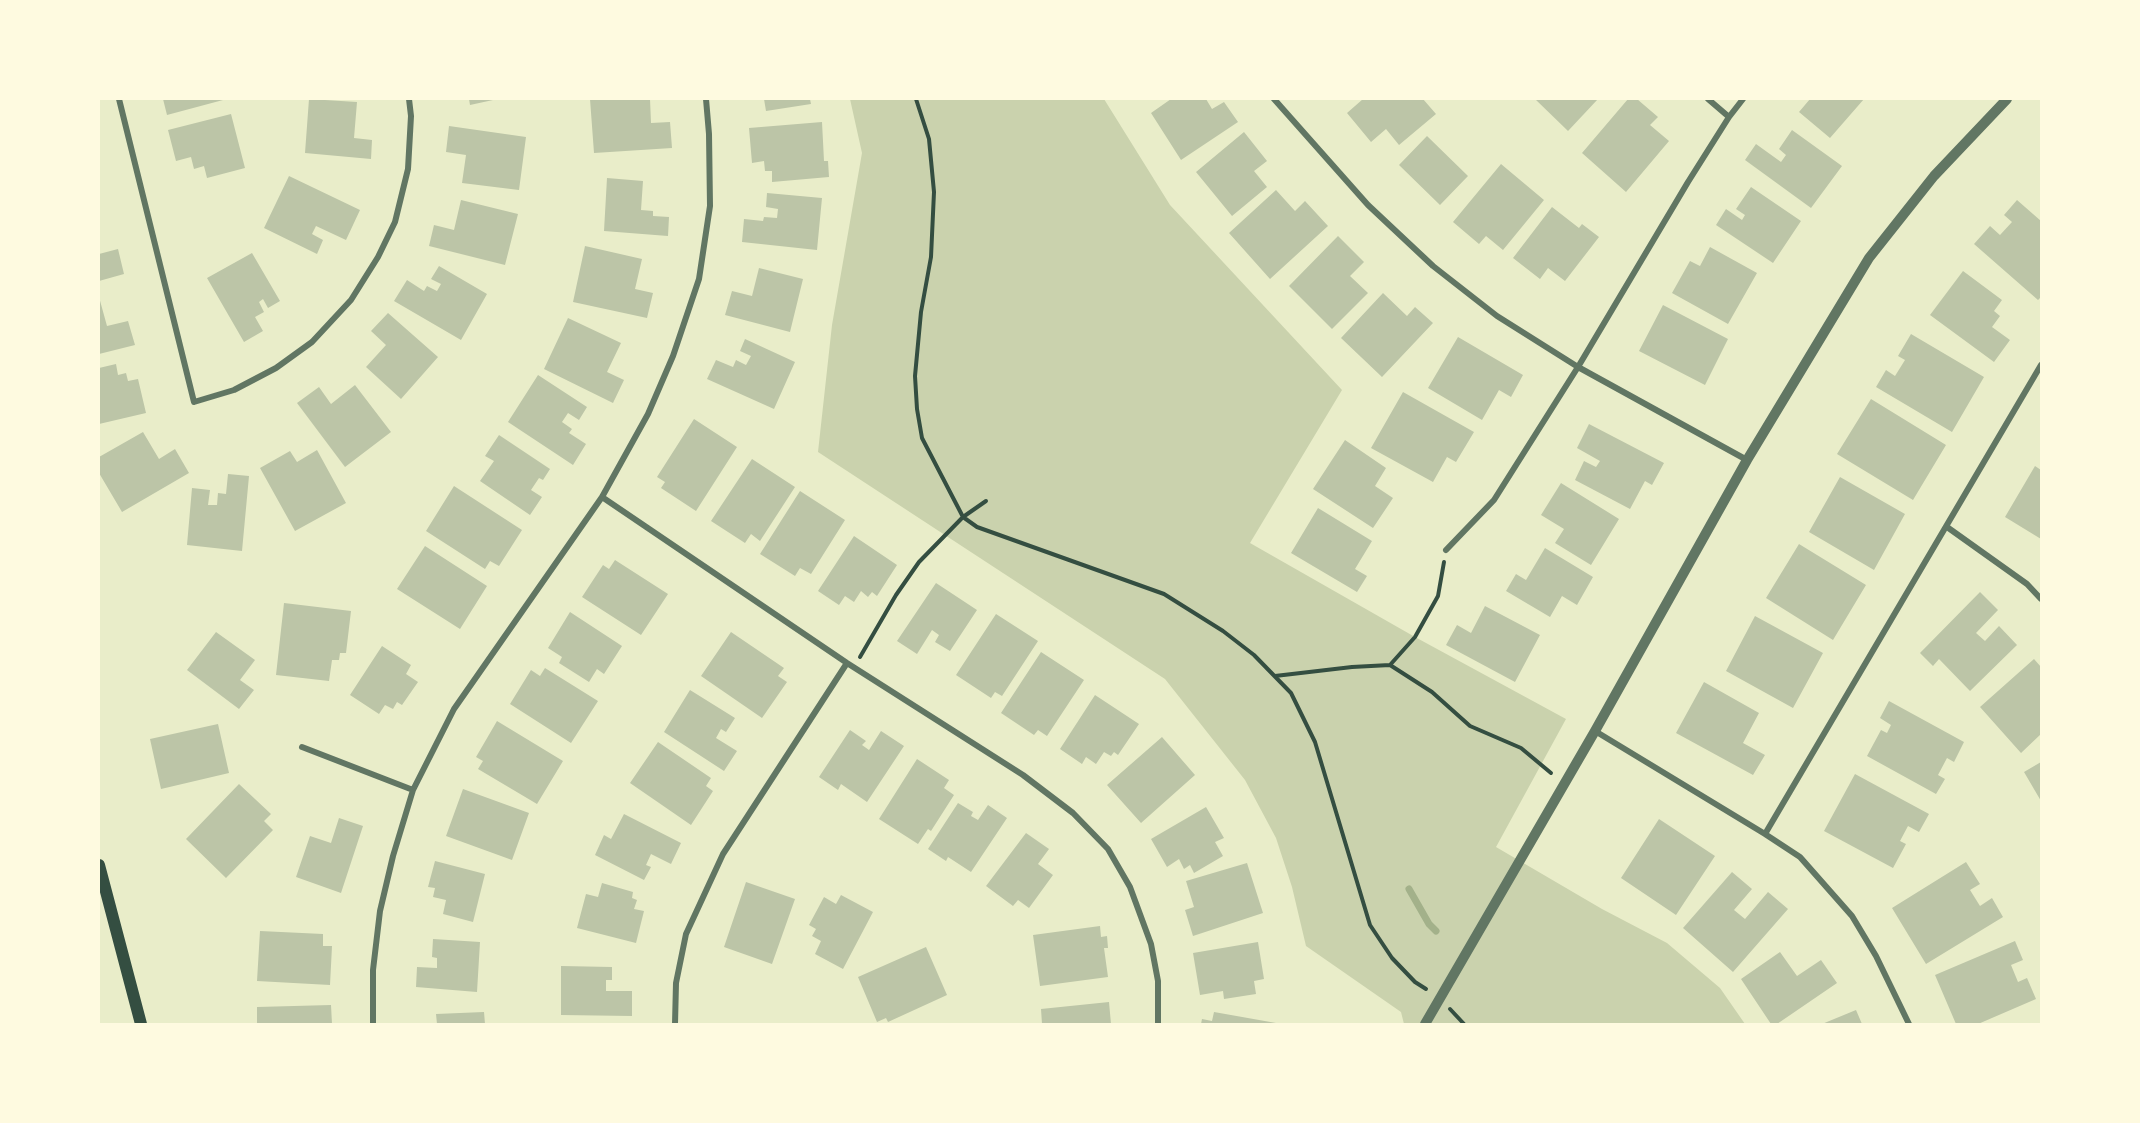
<!DOCTYPE html>
<style>
body{margin:0}
#map{position:relative;width:2140px;height:1123px;overflow:hidden;background:#e9edc9;font-family:"Noto Serif",serif}
canvas{display:block}
.frame{position:absolute;inset:0;border:100px solid #fefae0;pointer-events:none}
</style>
<div id="map">
<canvas width="2140" height="1123"></canvas>
<div class="frame"></div>
</div>
<script>
const ctx = document.querySelector('canvas').getContext('2d');
ctx.lineJoin = 'round';
function paint(path, color) { ctx.fillStyle = color; ctx.fill(path, 'evenodd'); }
const shape = rows => new Path2D(rows.map(r => 'M' + r).join(''));
function stroke(path, color, width, dash) { ctx.strokeStyle = color; ctx.lineWidth = width; ctx.lineCap = dash ? 'butt' : 'round'; ctx.setLineDash(dash || []); ctx.stroke(path); }
paint(shape([
 [850,99,1104,99,1170,205,1342,390,1250,543,1415,637,1566,719,1496,847,1602,909,1667,943,1720,988,1745,1024,1404,1024,1401,1012,1306,946,1292,887,1276,838,1245,780,1165,679,818,452,832,325,862,153]
]), '#cad2ad');
stroke(shape([
 [1409,889,1429,924,1436,931]
]), '#a3b18a', 7);
paint(shape([
 [163,99,223,99,223,100,167,115],
 [309,99,357,102,354,138,372,140,371,159,305,153],
 [469,99,493,99,493,100,470,105],
 [590,99,650,99,651,123,670,122,672,148,594,153],
 [764,99,810,99,811,104,766,111],
 [1171,99,1206,99,1212,109,1224,102,1238,122,1181,160,1151,113],
 [1363,99,1423,99,1436,114,1399,145,1386,129,1371,142,1347,113],
 [1535,99,1598,99,1568,131],
 [1628,99,1637,99,1658,117,1650,125,1669,141,1626,192,1582,153],
 [1810,99,1864,99,1830,138,1799,112],
 [231,114,245,168,207,178,204,166,194,169,191,157,176,161,168,130],
 [822,122,824,161,828,161,829,177,772,182,772,171,765,171,764,161,752,163,749,128],
 [449,126,526,137,519,190,462,183,466,155,446,152],
 [1792,130,1842,166,1811,208,1745,160,1756,144,1781,162,1786,155,1779,149],
 [1244,132,1267,161,1254,171,1267,187,1232,216,1196,172],
 [1427,136,1468,176,1440,205,1399,165],
 [1501,164,1544,200,1503,250,1486,236,1479,244,1453,222],
 [289,176,360,210,346,240,316,226,312,234,323,240,317,254,264,228],
 [607,178,643,181,641,210,653,211,653,216,669,217,668,236,604,231],
 [1751,187,1801,221,1773,263,1716,225,1726,209,1742,220,1745,215,1736,209],
 [1276,190,1295,211,1305,201,1328,226,1270,279,1229,233],
 [767,193,822,198,817,250,742,242,744,219,763,221,764,217,777,218,778,209,766,207],
 [461,200,518,214,505,265,429,246,434,225,454,230],
 [2017,200,2041,221,2041,297,2038,300,1974,244,1990,226,2000,235,2012,222,2004,215],
 [1552,207,1579,228,1582,224,1599,237,1565,281,1548,268,1540,279,1513,258],
 [1338,236,1364,262,1350,276,1368,293,1332,329,1289,286],
 [585,246,642,259,635,289,653,293,647,318,573,302],
 [1710,247,1757,273,1728,324,1672,293,1690,261,1700,266],
 [118,249,124,274,99,281,99,254],
 [252,253,280,301,268,308,263,299,259,302,264,312,255,317,263,331,244,342,207,278],
 [439,266,487,294,461,340,394,301,407,280,424,291,427,286,437,291,441,284,431,279],
 [759,268,803,279,790,332,725,315,732,291,752,296],
 [1963,271,2002,300,1994,311,2000,316,1992,327,2010,340,1994,362,1930,315],
 [1383,293,1407,316,1415,307,1433,323,1382,377,1341,338],
 [99,297,107,326,128,321,135,345,99,354],
 [1663,305,1728,339,1705,385,1639,351],
 [388,313,438,357,401,399,366,367,386,345,371,331],
 [568,318,621,343,607,372,624,380,613,403,544,369],
 [1911,334,1984,377,1952,432,1876,387,1886,370,1895,376,1905,360,1898,356],
 [1458,337,1523,375,1511,397,1499,390,1482,420,1428,388],
 [745,339,795,362,774,409,707,379,716,360,733,367,736,360,746,365,751,356,740,351],
 [116,364,118,375,126,373,128,381,138,379,146,413,99,424,99,368],
 [538,375,587,407,579,420,568,413,562,422,572,429,569,433,586,444,573,465,508,422],
 [355,385,391,432,345,467,297,403,319,387,331,404],
 [1403,392,1474,432,1456,462,1447,457,1433,482,1371,448],
 [1871,399,1946,445,1913,500,1837,454],
 [694,419,737,447,696,511,661,488,665,482,657,477],
 [1589,424,1664,463,1652,485,1645,481,1630,509,1575,480,1584,461,1596,467,1600,461,1577,448],
 [143,432,159,459,175,449,189,473,122,512,99,473,99,457],
 [499,435,550,469,543,480,539,478,531,490,542,497,530,515,480,481,494,461,485,456],
 [1345,440,1386,468,1375,486,1393,498,1373,528,1313,489],
 [317,450,346,503,295,531,260,468,290,451,297,462],
 [752,459,795,487,760,541,751,534,745,543,711,521],
 [2035,466,2041,470,2041,539,2005,517],
 [228,474,249,476,242,551,187,545,192,488,210,490,208,505,217,505,218,493,226,494],
 [1840,477,1905,514,1874,570,1809,532],
 [1561,483,1619,519,1591,565,1555,543,1564,529,1541,515],
 [454,486,522,530,499,566,490,561,485,569,426,531],
 [800,491,845,520,811,574,800,568,795,576,760,554],
 [1318,508,1372,541,1355,569,1367,576,1357,592,1291,553],
 [854,536,897,565,877,596,872,592,868,597,861,591,854,602,845,596,839,605,818,591],
 [1799,544,1866,585,1833,640,1766,598],
 [425,546,487,586,460,629,397,589],
 [1545,548,1593,577,1577,605,1562,596,1550,617,1506,591,1516,574,1526,580],
 [615,560,668,594,641,635,582,597,603,565,609,569],
 [936,583,977,610,950,651,935,642,939,635,932,630,917,654,897,641],
 [1980,592,1998,610,1976,633,1985,641,1999,626,2017,645,1970,691,1939,659,1933,666,1920,653],
 [284,603,351,611,346,653,340,653,339,660,332,660,329,681,276,675],
 [1485,606,1540,635,1515,682,1446,645,1457,625,1471,633],
 [570,612,622,646,604,674,597,669,589,682,559,663,562,657,548,648],
 [996,614,1038,641,1002,696,995,692,991,698,956,675],
 [1755,616,1823,653,1793,708,1726,671],
 [216,632,255,660,240,680,254,690,239,709,187,670],
 [731,632,784,668,778,676,787,682,762,718,701,676],
 [382,646,411,665,406,674,418,682,402,705,397,702,393,709,385,705,379,714,350,695],
 [1041,652,1084,680,1047,736,1038,730,1034,735,1001,713],
 [2034,659,2041,667,2041,734,2021,753,1980,707],
 [545,668,598,701,571,743,510,704,531,670,540,676],
 [1704,682,1759,713,1743,743,1765,755,1753,775,1676,733],
 [690,690,735,718,726,732,721,729,716,738,737,751,724,771,664,732],
 [1095,695,1139,724,1118,755,1114,752,1111,756,1104,752,1096,764,1086,757,1082,764,1060,749],
 [1889,701,1964,742,1954,762,1947,758,1938,775,1945,779,1936,794,1867,756,1881,730,1887,733,1891,725,1880,718],
 [497,721,563,761,537,804,478,769,483,761,476,757],
 [218,724,229,773,161,789,150,739],
 [850,730,866,741,862,745,869,750,881,731,904,746,867,802,841,784,838,790,819,777],
 [1162,737,1195,775,1141,823,1107,785],
 [658,742,711,778,706,786,713,791,691,825,630,783],
 [917,759,949,780,944,788,954,795,931,831,928,829,918,844,879,819],
 [2041,762,2041,801,2024,772],
 [1855,774,1929,814,1919,832,1908,826,1900,841,1906,844,1893,868,1824,831],
 [239,784,271,814,264,821,273,830,226,878,186,839],
 [463,789,529,813,512,860,446,836],
 [958,803,973,812,971,816,978,820,988,805,1007,818,971,872,948,857,946,861,928,849],
 [1206,807,1224,838,1215,842,1223,856,1194,873,1190,865,1184,869,1179,859,1167,867,1151,839],
 [624,814,681,843,671,864,651,854,646,865,651,867,644,880,595,855,604,835,611,839],
 [339,818,363,826,341,893,296,877,310,836,331,843],
 [1659,819,1715,856,1676,915,1621,878],
 [1026,833,1049,849,1038,864,1053,875,1029,908,1018,900,1013,906,986,886],
 [435,861,485,874,473,922,443,914,446,900,433,897,435,888,428,887],
 [1966,862,1980,884,1970,890,1980,906,1992,898,2003,917,1926,964,1892,908],
 [1247,863,1263,913,1193,936,1185,910,1194,907,1186,881],
 [1732,872,1752,889,1734,910,1745,919,1768,892,1788,909,1733,972,1683,928],
 [746,882,795,899,772,964,724,947],
 [602,883,633,892,632,898,637,900,634,909,644,911,636,943,577,928,586,894,598,897],
 [841,895,873,912,843,969,815,954,821,941,812,936,816,929,809,925,824,897,836,904],
 [1100,926,1101,937,1107,936,1108,948,1104,948,1108,977,1040,986,1033,935],
 [260,931,323,934,323,946,332,946,330,985,257,981],
 [433,939,480,942,477,992,416,987,417,967,437,968,437,958,432,957],
 [2015,941,2023,960,2011,965,2018,982,2027,978,2036,999,1978,1024,1956,1024,1935,975],
 [1258,942,1264,979,1254,981,1256,994,1224,999,1223,991,1200,995,1193,953],
 [926,947,947,995,888,1022,886,1018,877,1022,858,977],
 [1780,952,1797,976,1821,960,1837,983,1777,1024,1771,1024,1741,979],
 [561,966,612,967,612,980,606,980,606,991,632,991,632,1016,561,1015],
 [1109,1002,1111,1024,1042,1024,1041,1009],
 [331,1005,332,1024,257,1024,257,1007],
 [1856,1010,1862,1024,1822,1024],
 [484,1012,485,1024,437,1024,436,1014],
 [1214,1012,1276,1023,1276,1024,1201,1024,1202,1019,1212,1021]
]), '#bcc5a7');
stroke(shape([
 [916,99,929,139,934,192,931,257,921,312,915,376,917,409,922,438,963,517,977,527,1164,594,1223,631,1254,655,1291,693,1315,742,1370,925,1392,958,1415,982,1426,989],
 [860,657,896,595,919,562,963,517,986,501],
 [1390,665,1432,692,1470,726,1521,748,1551,773],
 [1275,676,1352,667,1390,665,1415,637,1438,596,1444,562],
 [1450,1009,1464,1024]
]), '#344e41', 4);
stroke(shape([
 [119,99,194,402,234,390,276,368,312,342,351,300,378,257,395,222,408,169,411,116,409,99],
 [1274,99,1368,205,1433,266,1497,316,1578,367,1747,460],
 [1708,99,1729,117],
 [602,497,847,663,1023,775,1073,813,1108,849,1130,887,1151,944,1158,981,1158,1024],
 [1947,527,2027,584,2041,599],
 [1446,550,1494,500,1578,367,1688,182,1729,117,1743,99],
 [1595,731,1765,834,1800,857,1852,916,1876,956,1909,1024],
 [302,747,413,790],
 [1765,834,2041,365],
 [373,1024,373,970,380,911,393,856,413,790,454,709,602,497,648,414,673,356,699,279,710,206,709,134,706,99],
 [675,1024,676,983,686,934,723,854,847,663]
]), '#617663', 6);
stroke(shape([
 [1425,1024,1595,731,1747,460,1869,258,1934,176,2007,99]
]), '#617663', 10);
stroke(shape([
 [99,865,141,1024]
]), '#344e41', 12);
</script>
